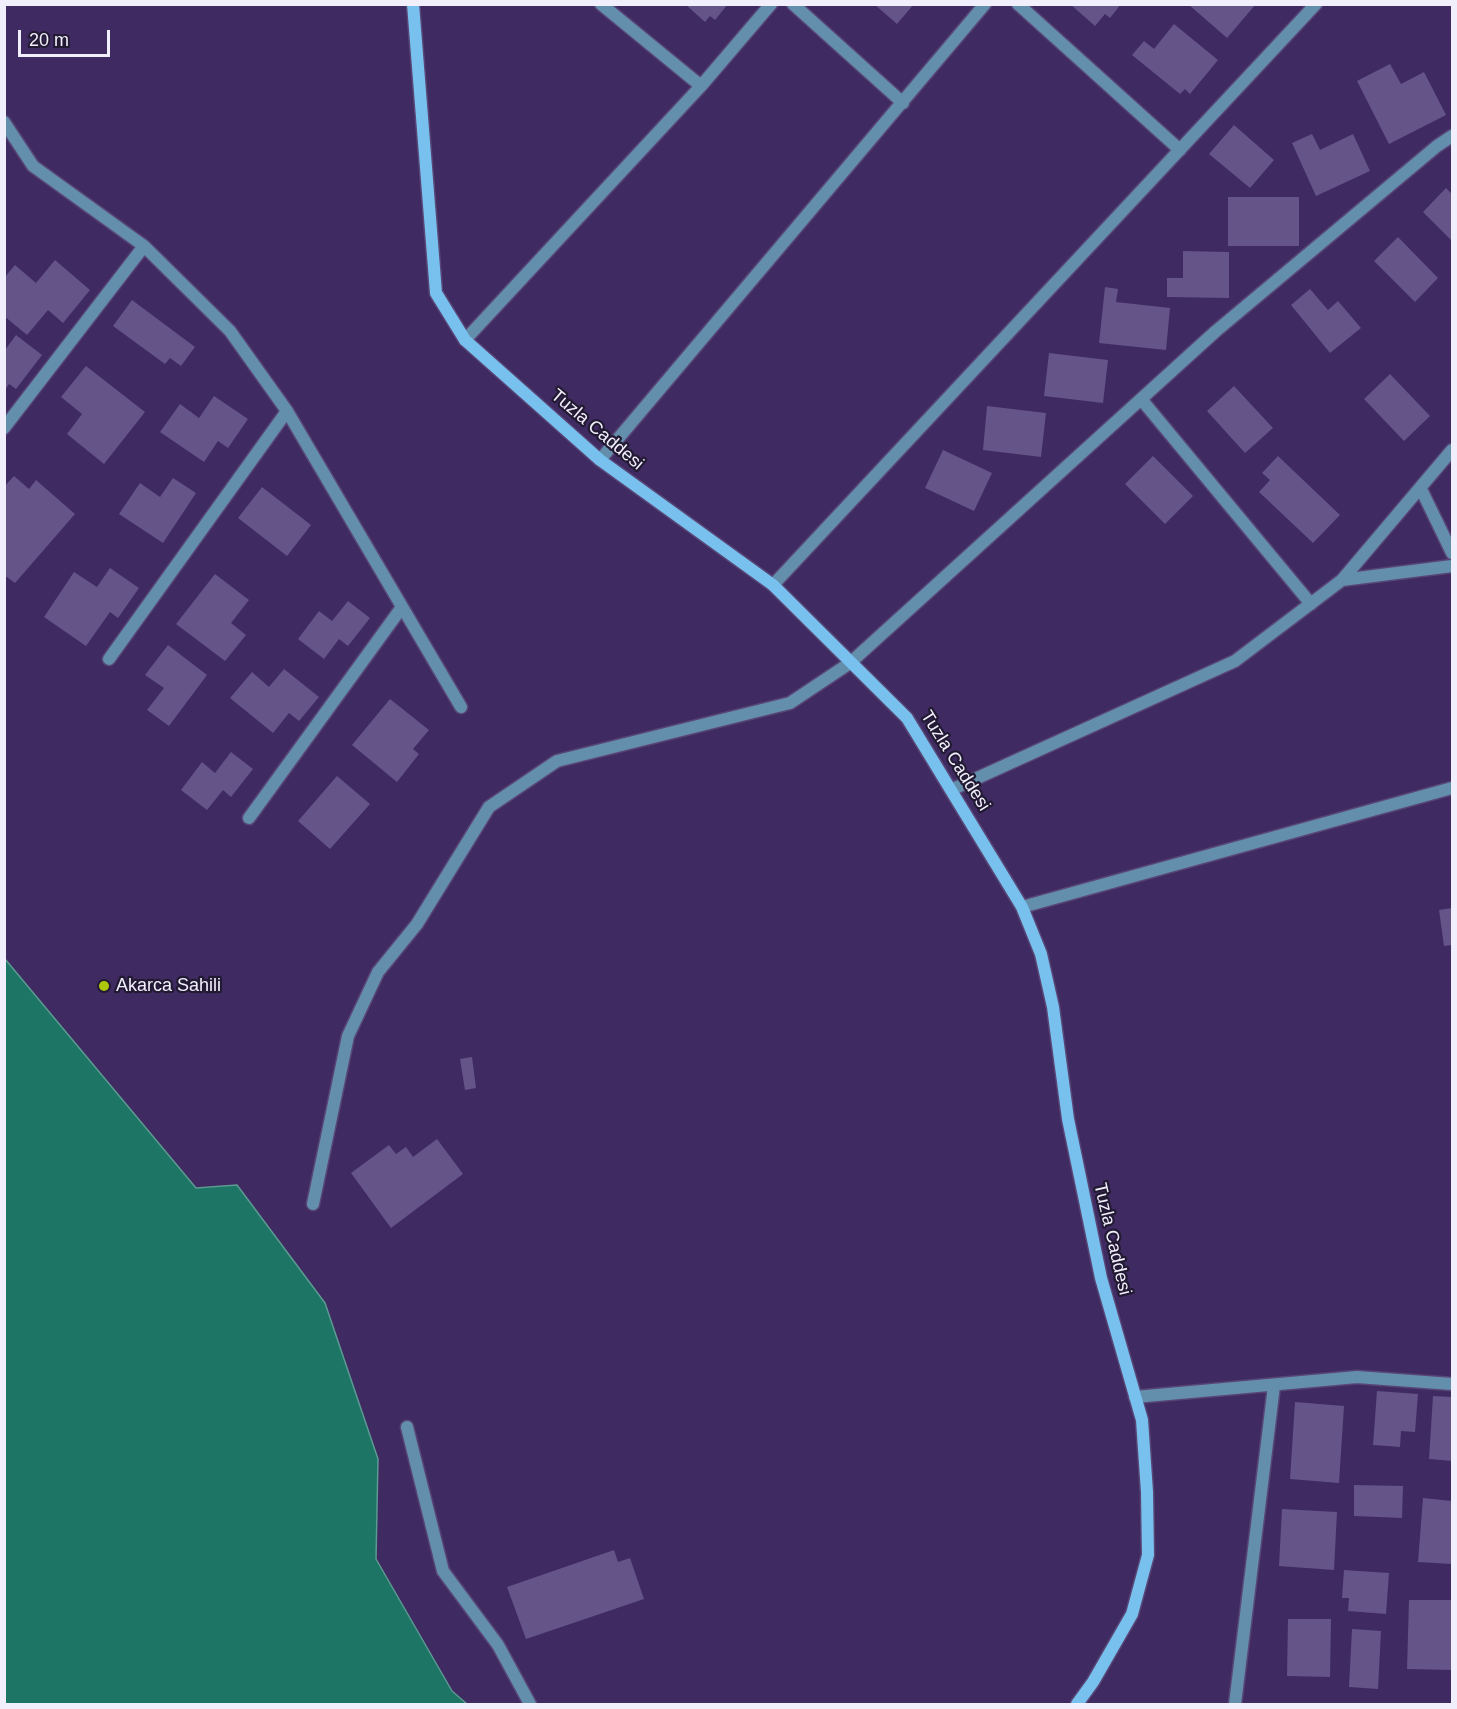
<!DOCTYPE html>
<style>
body{margin:0}
#map{position:relative;width:1457px;height:1709px;overflow:hidden;background:#3f2b61;font-family:Arial,sans-serif}
canvas{display:block}
.frame{position:absolute;inset:0;border:6px solid #f2effc;pointer-events:none}
.scale{position:absolute;left:18px;top:30px;width:92px;height:27px;box-sizing:border-box;border:3px solid #f2effc;border-top:0;padding-left:8px;font-size:18px;line-height:21px;white-space:nowrap;color:#f2effc;-webkit-text-stroke:4px #221a33;paint-order:stroke}
</style>
<div id="map">
<canvas width="1457" height="1709"></canvas>
<div class="frame"></div>
<div class="scale">20 m</div>
</div>
<script>
const ctx = document.querySelector('canvas').getContext('2d');
ctx.lineJoin = 'round';
function paint(path, color) { ctx.fillStyle = color; ctx.fill(path, 'evenodd'); }
const shape = rows => new Path2D(rows.map(r => 'M' + r).join(''));
function stroke(path, color, width, dash) { ctx.strokeStyle = color; ctx.lineWidth = width; ctx.lineCap = dash ? 'butt' : 'round'; ctx.setLineDash(dash || []); ctx.stroke(path); }
function label(font, color, halo, rows, align = 'center') {
  ctx.font = font + ' Arial,sans-serif'; ctx.lineWidth = 4.5; ctx.setLineDash([]); ctx.textBaseline = 'middle'; ctx.strokeStyle = halo; ctx.fillStyle = color; for (const [text, x, y, turn = 0] of rows) {
    ctx.save(); ctx.translate(x, y); ctx.rotate((+turn || 0) * Math.PI / 180); ctx.textAlign = isNaN(turn) ? turn : align; if (halo) ctx.strokeText(text, 0, 0); ctx.fillText(text, 0, 0); ctx.restore();
  }
}
const water = shape([
 [5,959,196,1188,237,1185,325,1303,378,1459,376,1559,452,1691,467,1704,5,1704,5,959]
]);
paint(water, '#1c7565');
stroke(water, '#5c9a92', 1.5);
paint(shape([
 [685,4,728,4,715,20,710,16,705,22],
 [874,4,914,4,897,24],
 [1070,4,1121,4,1110,18,1105,14,1095,26],
 [1188,4,1256,4,1227,38],
 [1174,24,1218,60,1190,94,1185,89,1180,94,1132,55,1144,41,1154,49],
 [1390,64,1401,84,1424,72,1446,115,1389,144,1357,81],
 [1234,125,1274,160,1250,188,1209,154],
 [1312,134,1320,150,1353,134,1370,171,1316,196,1292,143],
 [1446,188,1452,194,1452,241,1423,212],
 [1228,197,1299,197,1299,246,1228,246],
 [1398,237,1438,278,1415,302,1374,261],
 [1183,251,1229,252,1229,298,1167,297,1167,278,1183,278],
 [55,260,90,290,63,323,48,310,27,335,4,316,4,278,15,265,36,283],
 [1105,287,1118,289,1116,302,1170,308,1166,350,1099,343],
 [1310,289,1328,310,1338,301,1361,328,1330,353,1291,305],
 [132,300,195,347,181,366,170,358,165,364,113,326],
 [16,335,42,355,16,389,9,384,5,390,5,350],
 [1049,353,1108,360,1103,403,1044,396],
 [86,366,145,412,104,464,67,434,82,414,61,397],
 [1390,374,1430,416,1404,441,1364,399],
 [1234,386,1273,428,1245,453,1207,411],
 [214,396,248,419,228,448,218,441,204,462,160,432,180,404,199,418],
 [987,406,1046,413,1041,457,983,450],
 [943,450,992,473,974,511,925,488],
 [1153,456,1193,496,1165,524,1125,484],
 [1278,456,1340,515,1313,543,1259,492,1270,480,1262,473],
 [14,476,29,489,36,480,75,514,15,583,4,575,4,487],
 [173,478,196,493,163,543,119,514,140,483,160,497],
 [262,487,311,525,287,556,238,518],
 [110,568,139,588,118,618,110,612,86,646,44,617,74,572,97,587],
 [215,574,249,600,231,623,246,635,225,661,176,624],
 [348,601,370,618,348,646,339,639,324,659,298,639,319,611,332,621],
 [168,645,207,675,169,726,147,710,164,688,145,675],
 [284,669,319,697,299,721,289,713,273,733,230,698,252,672,269,687],
 [390,699,429,730,413,749,419,754,397,782,352,745],
 [231,752,253,769,231,797,223,790,207,810,181,790,202,762,215,773],
 [337,776,370,804,330,849,298,821],
 [1452,908,1452,945,1444,946,1439,910],
 [472,1057,476,1088,465,1090,460,1059],
 [437,1139,463,1174,391,1228,351,1173,389,1145,396,1154,406,1147,413,1157],
 [1377,1391,1418,1394,1415,1432,1401,1431,1400,1447,1373,1445],
 [1433,1396,1452,1397,1452,1461,1429,1459],
 [1295,1402,1344,1406,1339,1483,1290,1479],
 [1354,1485,1403,1486,1402,1518,1354,1516],
 [1423,1498,1452,1501,1452,1564,1418,1562],
 [1282,1509,1337,1512,1334,1570,1279,1566],
 [614,1550,618,1562,630,1558,644,1599,526,1639,507,1587],
 [1344,1570,1389,1573,1386,1614,1348,1611,1349,1598,1342,1598],
 [1409,1600,1452,1600,1452,1670,1407,1669],
 [1288,1619,1331,1619,1330,1677,1287,1676],
 [1352,1629,1381,1631,1378,1689,1349,1687]
]), '#655488');
const street = shape([
 [601,4,701,86],
 [793,4,903,103],
 [1018,4,1180,150],
 [4,122,33,166,144,246,230,331,287,411,461,707],
 [465,340,701,86,771,4],
 [1141,399,1311,604],
 [4,428,144,246],
 [600,460,985,4],
 [1421,489,1452,553],
 [1342,580,1452,566],
 [773,585,1316,4],
 [109,659,287,411],
 [953,789,1235,661,1342,580,1452,450],
 [249,818,402,607],
 [1022,907,1452,788],
 [313,1204,348,1036,378,972,417,924,489,807,557,761,790,703,850,663,1216,331,1437,146,1452,136],
 [1135,1397,1357,1377,1452,1384],
 [407,1427,443,1571,498,1645,530,1704],
 [1235,1704,1274,1386]
]);
const secondary = shape([
 [413,4,436,293,465,340,600,460,773,585,907,718,1022,907,1041,954,1053,1007,1068,1119,1101,1278,1142,1420,1147,1492,1148,1555,1132,1614,1093,1682,1077,1704]
]);
stroke(street, '#584677', 15);
stroke(secondary, '#584677', 15);
stroke(street, '#638fac', 12);
stroke(secondary, '#78c0ee', 12);
for (const [x, y, r, color] of [
 [104,986,6,"#aec60b"]
]) { const dot = new Path2D(); dot.arc(x, y, r, 0, 2 * Math.PI); ctx.fillStyle = color; ctx.fill(dot); stroke(dot, '#221a33', 2); }
label('18px', '#f2effc', '#221a33', [
 ["Tuzla Caddesi",597,430,40],
 ["Tuzla Caddesi",955,761,58],
 ["Tuzla Caddesi",1112,1239,77]
]);
label('18px', '#f2effc', '#221a33', [
 ["Akarca Sahili",116,986]
], 'left');
</script>
